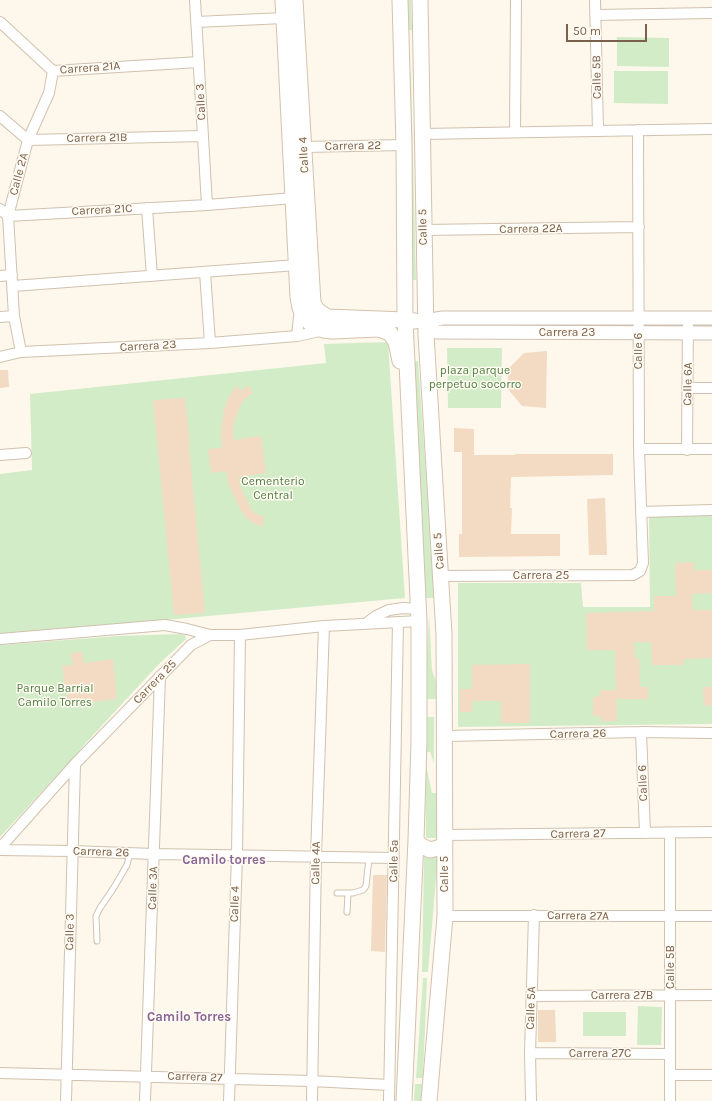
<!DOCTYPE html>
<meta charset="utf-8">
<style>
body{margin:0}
#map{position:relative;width:712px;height:1101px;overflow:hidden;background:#fdf8eb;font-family:Karla,sans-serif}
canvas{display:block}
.scale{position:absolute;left:566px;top:24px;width:81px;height:18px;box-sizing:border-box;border:2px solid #7a614d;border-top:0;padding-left:5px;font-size:12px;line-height:14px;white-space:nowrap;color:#7a614d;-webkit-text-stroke:3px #fffbf2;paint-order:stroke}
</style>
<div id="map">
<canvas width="712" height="1101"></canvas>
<div class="scale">50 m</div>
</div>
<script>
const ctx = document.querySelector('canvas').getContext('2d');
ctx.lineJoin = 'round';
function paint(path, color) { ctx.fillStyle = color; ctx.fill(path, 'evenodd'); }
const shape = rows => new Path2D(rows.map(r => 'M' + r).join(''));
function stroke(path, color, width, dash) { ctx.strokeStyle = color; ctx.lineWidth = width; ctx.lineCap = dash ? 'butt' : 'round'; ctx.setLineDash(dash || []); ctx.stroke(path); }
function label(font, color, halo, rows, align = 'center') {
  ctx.font = font + ' Karla,sans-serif'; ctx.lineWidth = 3; ctx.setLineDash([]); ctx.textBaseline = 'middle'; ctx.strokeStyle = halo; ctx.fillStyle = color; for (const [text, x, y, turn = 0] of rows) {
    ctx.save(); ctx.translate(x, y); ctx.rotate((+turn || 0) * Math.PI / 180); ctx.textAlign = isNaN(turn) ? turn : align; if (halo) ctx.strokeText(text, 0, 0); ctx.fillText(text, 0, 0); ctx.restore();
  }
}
paint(shape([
 [407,0,411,0,412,30,408,30],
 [617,37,669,38,669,67,617,66],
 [407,70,411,74,416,280,409,280],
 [614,71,668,71,668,104,614,103],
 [388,342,405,598,0,635,0,474,32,470,30,394,326,363,324,344],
 [447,348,502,348,501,408,448,408],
 [413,361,418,361,435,598,426,598],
 [649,516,712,516,712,724,458,727,458,583,581,583,583,607,650,607],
 [429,615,432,670,438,688,437,699,425,699],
 [179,634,185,635,186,639,158,665,84,745,76,755,0,837,0,645,118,636],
 [425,717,434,717,434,763,430,752,423,752],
 [425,760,432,793,438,793,438,838,426,838],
 [424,856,438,856,428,972,422,972],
 [423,978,427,978,423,1078,416,1078],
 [638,1006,662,1007,661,1045,637,1045],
 [583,1012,626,1012,626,1036,583,1036],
 [415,1084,424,1084,422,1101,414,1101]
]), '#d3ecc8');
paint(shape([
 [547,351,546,408,522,406,508,389,508,369,524,353],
 [0,370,8,370,9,387,0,388],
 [248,385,253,393,246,398,240,406,233,426,234,440,261,436,266,473,239,477,240,486,250,507,254,513,264,517,263,526,255,524,246,518,238,505,228,483,226,471,211,473,208,449,222,448,221,434,222,422,224,410,228,399,233,390,237,386,241,391],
 [185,398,190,446,189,446,205,613,174,615,153,400],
 [454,428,474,429,474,455,515,455,515,454,613,454,613,475,511,477,510,508,512,508,511,534,560,534,560,556,459,557,459,534,462,534,462,452,454,452],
 [605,498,607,555,589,555,587,499],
 [694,562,694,570,712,570,712,593,692,594,693,610,712,610,712,658,684,659,684,665,652,665,651,642,634,642,635,658,639,658,640,687,648,687,648,699,616,699,617,721,601,721,601,716,593,716,593,697,600,696,600,690,616,690,615,650,587,650,586,613,654,611,654,596,676,596,675,563],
 [82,652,84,663,113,659,117,699,68,705,62,666,73,665,71,653],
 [530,664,530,723,501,723,501,701,472,701,472,712,460,712,460,689,472,689,472,665],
 [703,687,712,687,712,705,704,706],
 [373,875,387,875,385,952,371,951],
 [538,1010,555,1010,556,1042,538,1042]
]), '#f3dac2');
const service = shape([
 [337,893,353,893,363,890,366,886,369,858],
 [347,912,348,893],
 [97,941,96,916,100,908,113,889,127,865,130,853]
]);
const minor = shape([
 [195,0,207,205],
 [595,0,598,131],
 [595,15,712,13],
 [0,22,53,71,199,62],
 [196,22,284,18],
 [0,116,28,140,203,136],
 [515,132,516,0],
 [422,134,712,129],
 [303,147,404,145],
 [147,208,152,276],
 [0,209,8,216,207,205,294,198],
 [423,230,639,227],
 [205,272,210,343],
 [0,276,12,275],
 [13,286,297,265],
 [0,317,14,316],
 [297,336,300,308],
 [21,352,14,316,8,216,28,140,49,93,53,71],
 [0,357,21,352,210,343,297,336,324,330],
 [687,388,712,388],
 [639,449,712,449],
 [687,450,688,318],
 [0,455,26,453],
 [641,512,712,510],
 [441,576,633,575,640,571,643,563,639,449,638,130],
 [365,624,376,616,389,610,403,608,419,609],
 [0,639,165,625,187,629,210,635],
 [641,732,645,833],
 [445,736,641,732,712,733],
 [445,835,712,832],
 [0,848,75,764,191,645,210,635,240,635,324,626,419,621],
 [0,850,72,851,154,854,394,858],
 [445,916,712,916],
 [532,996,712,995],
 [530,1053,670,1054],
 [0,1073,312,1081,389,1085],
 [670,1075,712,1075],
 [66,1101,75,764],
 [145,1101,160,676],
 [229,1101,237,855,240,635],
 [312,1101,316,856,324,626],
 [389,1101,398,622],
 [531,1101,530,1053,534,915],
 [670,1101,670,833]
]);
const tertiary = shape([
 [712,318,443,318,436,319,426,323,436,332,712,333]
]);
const secondary = shape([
 [283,0,298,297,300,308,305,317,310,323,317,328,324,330,332,331,378,329,390,333,396,342,400,361],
 [295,0,313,303,317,310,327,317,405,320,415,321],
 [400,0,404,145,405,320,419,621,419,741,416,840,404,1101],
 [420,0,426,334,444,635,445,916,429,1101],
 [416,840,420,845,430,850,441,847,445,843]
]);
stroke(service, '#d1c1af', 7);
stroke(minor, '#d1c1af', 12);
stroke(tertiary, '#d1c1af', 15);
stroke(secondary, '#d4c2ad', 17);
stroke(service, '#fff', 5);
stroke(minor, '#fff', 10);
stroke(tertiary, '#fff', 13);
stroke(secondary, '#fff', 15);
label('12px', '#7a614d', '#fffbf2', [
 ["Carrera 21A",90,68,-4],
 ["Calle 5B",597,77,-91],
 ["Calle 3",201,102,-93],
 ["Carrera 21B",97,138,-1],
 ["Carrera 22",353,146,-1],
 ["Calle 4",304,155,-93],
 ["Calle 2A",19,174,-75],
 ["Carrera 21C",102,210,-3],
 ["Calle 5",423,227,-91],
 ["Carrera 22A",531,229,-1],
 ["Carrera 23",567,333],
 ["Carrera 23",148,346,-3],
 ["Calle 6",639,351,-90],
 ["Calle 6A",688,384,-89],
 ["Calle 5",439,551,-94],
 ["Carrera 25",541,576],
 ["Carrera 25",155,682,-46],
 ["Carrera 26",578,734,-1],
 ["Calle 6",643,783,-92],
 ["Carrera 27",578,834,-1],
 ["Carrera 26",101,852,2],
 ["Calle 5ª",394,861,-89],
 ["Calle 4A",316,863,-89],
 ["Calle 5",445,874,-90],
 ["Calle 3A",153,888,-88],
 ["Calle 4",235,904,-88],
 ["Carrera 27A",578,916,1],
 ["Calle 3",70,932,-89],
 ["Calle 5B",671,967,-90],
 ["Carrera 27B",622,996],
 ["Calle 5A",531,1008,-88],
 ["Carrera 27C",600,1054],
 ["Carrera 27",195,1077,2]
]);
label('12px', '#508044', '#fffbf2', [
 ["plaza parque",475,371],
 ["perpetuo socorro",475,385],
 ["Cementerio",273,482],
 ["Central",273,496],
 ["Parque Barrial",55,689],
 ["Camilo Torres",55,703]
]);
label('bold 13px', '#8a6595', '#fffbf2', [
 ["Camilo torres",224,860],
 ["Camilo Torres",189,1017]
]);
</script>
